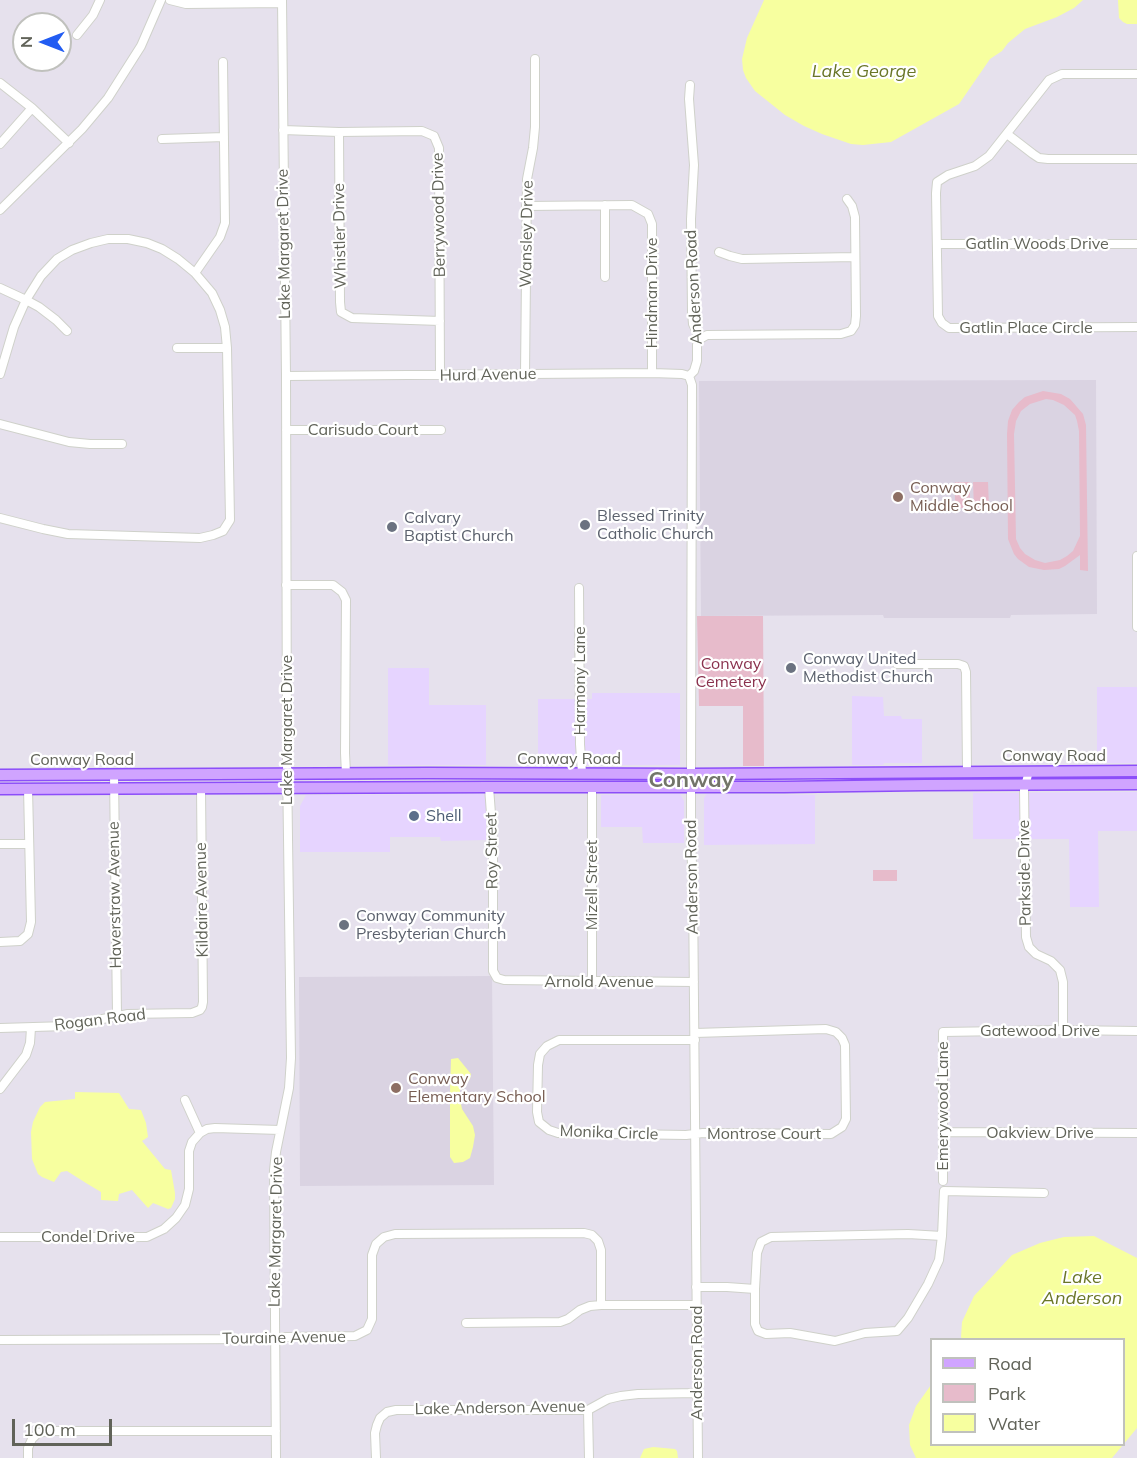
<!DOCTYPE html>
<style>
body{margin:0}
#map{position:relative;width:1137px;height:1458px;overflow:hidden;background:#e6e1ed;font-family:Mulish,sans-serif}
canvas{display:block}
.legend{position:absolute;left:930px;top:1338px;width:195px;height:108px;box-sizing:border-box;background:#fff;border:2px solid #c0c1bd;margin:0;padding:8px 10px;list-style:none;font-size:18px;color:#616359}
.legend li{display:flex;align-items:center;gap:12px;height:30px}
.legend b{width:30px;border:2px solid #c0c1bd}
.north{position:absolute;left:12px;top:12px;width:60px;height:60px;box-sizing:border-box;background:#fff;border:2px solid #c0c1bd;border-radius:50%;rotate:270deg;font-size:16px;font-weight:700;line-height:24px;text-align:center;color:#616359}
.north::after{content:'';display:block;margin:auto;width:21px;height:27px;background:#225cf2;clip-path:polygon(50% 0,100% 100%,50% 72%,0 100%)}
.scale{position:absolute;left:12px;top:1419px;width:100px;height:27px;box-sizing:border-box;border:3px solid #616359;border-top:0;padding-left:8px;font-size:18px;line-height:21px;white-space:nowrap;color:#616359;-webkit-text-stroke:4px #fff;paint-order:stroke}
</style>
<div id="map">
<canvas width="1137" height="1458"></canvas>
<ul class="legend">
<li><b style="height:8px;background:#d0a4ff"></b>Road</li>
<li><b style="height:16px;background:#e7bbcb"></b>Park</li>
<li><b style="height:16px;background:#f7ff9f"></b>Water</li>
</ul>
<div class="north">N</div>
<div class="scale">100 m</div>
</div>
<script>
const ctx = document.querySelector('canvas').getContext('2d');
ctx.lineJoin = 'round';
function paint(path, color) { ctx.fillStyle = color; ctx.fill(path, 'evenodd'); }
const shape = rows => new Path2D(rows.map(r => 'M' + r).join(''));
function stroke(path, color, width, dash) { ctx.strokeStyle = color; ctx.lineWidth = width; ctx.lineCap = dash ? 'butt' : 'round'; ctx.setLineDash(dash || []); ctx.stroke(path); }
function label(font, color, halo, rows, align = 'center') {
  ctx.font = font + ' Mulish,sans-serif'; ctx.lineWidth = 4.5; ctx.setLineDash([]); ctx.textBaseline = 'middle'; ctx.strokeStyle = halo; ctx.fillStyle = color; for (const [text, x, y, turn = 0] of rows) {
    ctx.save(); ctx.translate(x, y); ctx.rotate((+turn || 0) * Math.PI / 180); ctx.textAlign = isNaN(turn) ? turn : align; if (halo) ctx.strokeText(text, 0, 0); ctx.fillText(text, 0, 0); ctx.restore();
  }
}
paint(shape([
 [388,668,429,668,429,705,486,705,486,765,388,765],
 [1097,687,1137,687,1137,763,1097,763],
 [592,693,680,693,680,765,538,765,538,699,592,699],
 [852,696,883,697,884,716,901,716,902,719,922,719,922,763,884,763,883,765,852,765],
 [1137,792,1137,831,1098,831,1099,907,1070,907,1069,839,973,839,973,793],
 [486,794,486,840,441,841,440,837,390,837,390,852,300,852,300,806,306,795],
 [680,794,684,801,684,843,643,843,642,827,601,827,601,795],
 [707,794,815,795,815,844,704,845,704,798]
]), '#e6d4ff');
paint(shape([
 [1096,380,1097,614,1011,615,1010,618,884,618,883,615,701,616,699,381],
 [492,976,494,1185,300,1186,299,977]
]), '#dad3e2');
paint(shape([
 [1043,391,1061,394,1070,399,1083,414,1086,425,1088,571,1080,570,1080,555,1065,566,1059,569,1044,570,1029,567,1018,559,1014,554,1008,539,1007,434,1008,421,1012,410,1019,402,1025,397],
 [1046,399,1053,400,1064,405,1075,415,1077,421,1079,431,1080,536,1073,551,1067,556,1060,560,1045,563,1035,560,1025,554,1020,548,1016,539,1014,434,1016,421,1021,411,1030,404],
 [955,482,970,482,970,508,955,508],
 [973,482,988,482,989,508,974,508],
 [697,616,763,616,764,766,743,766,743,706,699,706],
 [873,870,897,870,897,881,873,881]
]), '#e7bbcb');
paint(shape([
 [764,0,1083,0,1074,8,1057,17,1025,29,1008,43,1002,51,990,59,959,104,891,142,863,145,851,144,822,134,804,126,785,115,755,91,746,78,743,70,742,59,747,38],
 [1118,0,1137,0,1137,24,1127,24,1123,22,1119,18],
 [458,1058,471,1074,470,1079,460,1090,460,1099,462,1109,473,1126,475,1135,473,1147,470,1158,463,1162,454,1163,450,1157,450,1092,451,1059],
 [75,1092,119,1093,129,1109,141,1110,146,1123,148,1137,142,1141,165,1169,171,1170,175,1193,175,1199,171,1208,168,1209,153,1203,148,1208,132,1190,119,1194,118,1201,101,1200,101,1192,86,1183,67,1171,61,1172,54,1182,42,1177,38,1174,32,1159,31,1132,33,1122,40,1107,45,1102,75,1099],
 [1094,1236,1137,1258,1137,1428,1112,1458,916,1458,910,1445,909,1425,916,1406,931,1385,932,1444,1124,1444,1124,1340,963,1340,961,1337,962,1322,974,1296,1012,1255,1040,1243,1064,1237],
 [653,1447,675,1449,677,1451,678,1458,640,1458,644,1449]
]), '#f7ff9f');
const minor = shape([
 [170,0,186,4,282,3],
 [77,35,93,15,100,0],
 [1137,74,1062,74,1049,80,989,156,975,166,948,175,937,182,936,193,938,316,942,323,949,328,1137,327],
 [0,83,32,108,69,143],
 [283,130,339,132,422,131,434,136,439,148,440,375],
 [339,132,340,302,341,312,352,318,440,321],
 [1007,134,1033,154,1039,158,1048,159,1137,159],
 [162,139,224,137],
 [0,144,32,108],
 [605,205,605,277],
 [526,206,632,205,648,214,652,224,652,373],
 [0,210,82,129,108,98,141,46,161,0],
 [937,244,1137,244],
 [719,252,730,256,742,259,855,257],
 [195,273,220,237,225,223,223,62],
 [0,288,26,300,39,307,56,320,67,331],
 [700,339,707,335,841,334,851,331,855,325,856,316,855,217,852,206,847,199],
 [177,348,227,348],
 [0,374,14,327,26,300,41,276,57,259,72,250,91,243,108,239,128,239,147,243,162,249,178,259,195,273,212,293,220,310,225,327,227,348,230,520,223,531,213,535,200,538,68,534,43,529,0,518],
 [525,374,527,179,533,148,535,127,535,59],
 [286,376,652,373,682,374,689,376],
 [689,376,692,385,691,774,691,842,693,887,698,1458],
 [689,376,694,371,697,361,697,345,700,339,693,324,692,312,691,219,694,165,689,99,690,85],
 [0,424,69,442,90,444,122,444],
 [286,430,441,430],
 [1137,556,1137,627],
 [286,585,333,585,342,592,346,600,345,753,346,774],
 [579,588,580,744,582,773],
 [897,664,958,664,964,666,966,672,967,771],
 [1029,771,1024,790,1026,937,1029,947,1036,954,1051,961,1060,970,1063,982,1063,1030],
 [114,775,117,1015],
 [489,787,493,841,493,971,497,978,504,980,694,982],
 [592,787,592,982],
 [0,844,29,844],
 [0,942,20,941,28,934,31,922,28,788],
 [0,1028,67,1026,128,1014,192,1013,200,1010,202,1007,203,1002,201,788],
 [695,1033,826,1029,836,1032,842,1038,845,1045,846,1119,842,1127,831,1134,703,1133,686,1135,558,1133,549,1130,539,1122,537,1112,538,1065,540,1054,547,1046,559,1040,695,1040],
 [0,1089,26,1055,30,1043,31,1028],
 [185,1100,200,1133],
 [943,1132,1137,1133],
 [943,1181,943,1032,1063,1030,1137,1031],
 [942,1236,908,1234,771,1237,761,1242,757,1253,755,1289,755,1324,758,1331,766,1334,790,1333,835,1341,865,1333,897,1331,908,1318,928,1284,939,1260,942,1236,944,1191,1044,1193],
 [0,1237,147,1237,164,1229,176,1218,185,1205,189,1189,189,1151,192,1142,200,1133,207,1129,215,1128,280,1130],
 [696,1287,727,1287,755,1289],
 [466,1323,560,1322,568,1319,580,1310,590,1306,601,1305,696,1305],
 [0,1340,268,1339,287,1337,355,1336,367,1330,372,1319,372,1255,376,1244,384,1237,395,1234,584,1233,592,1235,598,1241,601,1250,601,1305],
 [588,1410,589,1458],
 [28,1458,28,1448,32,1439,38,1433,48,1431,276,1431],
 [276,1458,274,1170,276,1152,289,1088,291,1058,287,764,286,376,282,0],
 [376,1458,375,1433,377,1425,380,1418,387,1412,396,1410,588,1410,608,1399,621,1396,638,1394,697,1393]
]);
const major = shape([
 [0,775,428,773,691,774,1137,771],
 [0,789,489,787,784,787,924,785,1137,784]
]);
stroke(minor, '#cfd1ca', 10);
stroke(major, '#8c4ef9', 13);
stroke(minor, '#fff', 8);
stroke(major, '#d0a4ff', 10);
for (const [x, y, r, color] of [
 [898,497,6,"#8d6e63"],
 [585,525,6,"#6b7280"],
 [392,527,6,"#6b7280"],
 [791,668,6,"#6b7280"],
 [414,816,6,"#5c6f8a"],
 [344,925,6,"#6b7280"],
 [396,1088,6,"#8d6e63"]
]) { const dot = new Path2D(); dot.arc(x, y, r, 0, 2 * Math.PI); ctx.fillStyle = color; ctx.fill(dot); stroke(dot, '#fff', 2); }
label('16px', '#616359', '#fff', [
 ["Berrywood Drive",439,215,-91],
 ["Wansley Drive",527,234,-89],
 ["Whistler Drive",340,236,-91],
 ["Lake Margaret Drive",284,244,-91],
 ["Gatlin Woods Drive",1037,244],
 ["Anderson Road",694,287,-93],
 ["Hindman Drive",652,293,-90],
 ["Gatlin Place Circle",1026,328],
 ["Hurd Avenue",488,375,-1],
 ["Carisudo Court",363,430],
 ["Harmony Lane",580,681,-90],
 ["Lake Margaret Drive",287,730,-90],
 ["Conway Road",1054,756],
 ["Conway Road",569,759],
 ["Conway Road",82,760],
 ["Roy Street",492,851,-91],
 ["Parkside Drive",1025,873,-91],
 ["Anderson Road",692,877,-91],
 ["Mizell Street",592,885,-90],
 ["Haverstraw Avenue",115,895,-91],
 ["Kildaire Avenue",202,900,-91],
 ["Arnold Avenue",599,982],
 ["Rogan Road",100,1020,-7],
 ["Gatewood Drive",1040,1031],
 ["Emerywood Lane",943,1106,-90],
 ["Monika Circle",609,1133,2],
 ["Oakview Drive",1040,1133],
 ["Montrose Court",764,1134],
 ["Lake Margaret Drive",276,1232,-89],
 ["Condel Drive",88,1237],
 ["Touraine Avenue",284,1338,-1],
 ["Anderson Road",697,1363,-90],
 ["Lake Anderson Avenue",500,1408,-1]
]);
label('16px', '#785e54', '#fff', [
 ["Conway",910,488],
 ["Middle School",910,506],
 ["Conway",408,1079],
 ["Elementary School",408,1097]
], 'left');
label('16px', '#5b616d', '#fff', [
 ["Blessed Trinity",597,516],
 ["Catholic Church",597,534],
 ["Calvary",404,518],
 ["Baptist Church",404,536],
 ["Conway United",803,659],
 ["Methodist Church",803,677],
 ["Conway Community",356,916],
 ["Presbyterian Church",356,934]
], 'left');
label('16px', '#8a314d', '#fff', [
 ["Conway",731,664],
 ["Cemetery",731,682]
]);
label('16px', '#4e5e75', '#fff', [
 ["Shell",426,816]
], 'left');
label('italic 18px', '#6a7628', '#fff', [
 ["Lake George",864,72],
 ["Lake",1082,1278],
 ["Anderson",1082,1299]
]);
label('bold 22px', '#73756a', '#fff', [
 ["Conway",691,780]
]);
</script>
